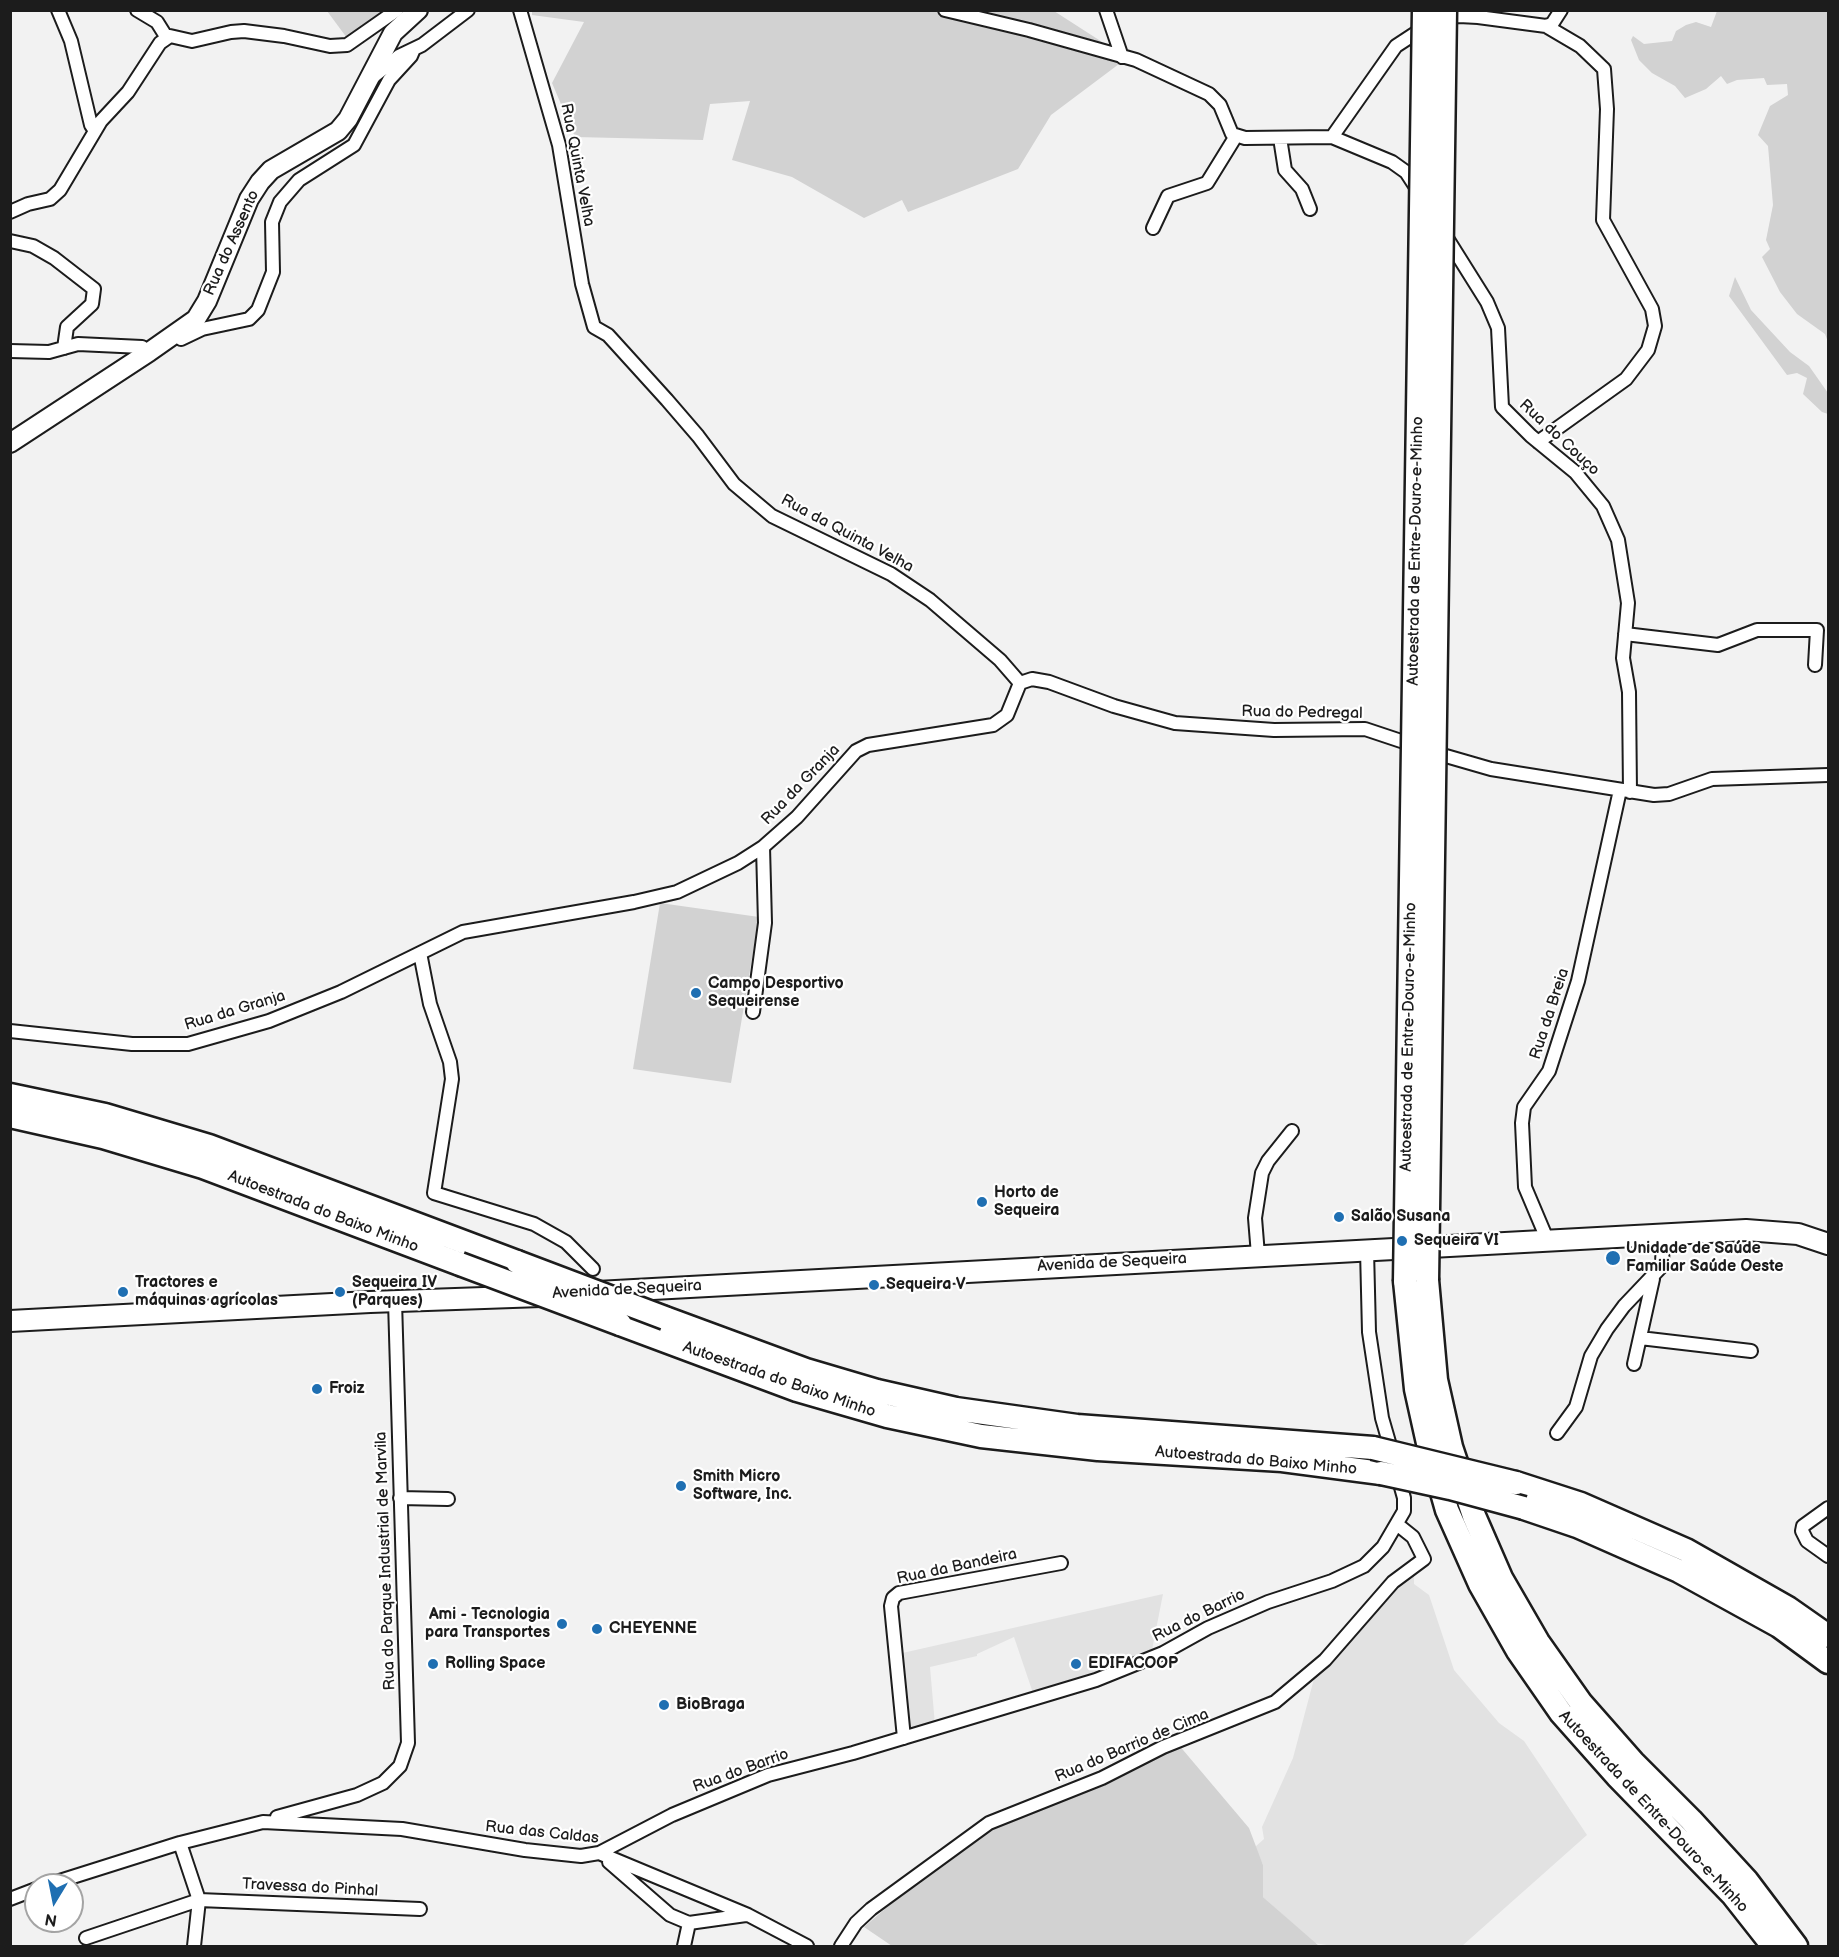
<!DOCTYPE html>
<meta charset="utf-8">
<style>
body{margin:0}
#map{position:relative;width:1839px;height:1957px;overflow:hidden;background:#f2f2f2;font-family:"Balsamiq Sans",sans-serif}
canvas{display:block}
.frame{position:absolute;inset:0;border:12px solid #1c1c1c;pointer-events:none}
.north{position:absolute;left:24px;top:1873px;width:60px;height:60px;box-sizing:border-box;background:#fff;border:2px solid #a4a4a4;border-radius:50%;rotate:190deg;font-size:16px;font-weight:700;line-height:24px;text-align:center;color:#1c1c1c}
.north::after{content:'';display:block;margin:auto;width:21px;height:27px;background:#1f6fb2;clip-path:polygon(50% 0,100% 100%,50% 72%,0 100%)}
</style>
<div id="map">
<canvas width="1839" height="1957"></canvas>
<div class="frame"></div>
<div class="north">N</div>
</div>
<script>
const ctx = document.querySelector('canvas').getContext('2d');
ctx.lineJoin = 'round';
function paint(path, color) { ctx.fillStyle = color; ctx.fill(path, 'evenodd'); }
const shape = rows => new Path2D(rows.map(r => 'M' + r).join(''));
function stroke(path, color, width, dash) { ctx.strokeStyle = color; ctx.lineWidth = width; ctx.lineCap = dash ? 'butt' : 'round'; ctx.setLineDash(dash || []); ctx.stroke(path); }
function label(font, color, halo, rows, align = 'center') {
  ctx.font = font + ' "Balsamiq Sans",sans-serif'; ctx.lineWidth = 4.5; ctx.setLineDash([]); ctx.textBaseline = 'middle'; ctx.strokeStyle = halo; ctx.fillStyle = color; for (const [text, x, y, turn = 0] of rows) {
    ctx.save(); ctx.translate(x, y); ctx.rotate((+turn || 0) * Math.PI / 180); ctx.textAlign = isNaN(turn) ? turn : align; if (halo) ctx.strokeText(text, 0, 0); ctx.fillText(text, 0, 0); ctx.restore();
  }
}
paint(shape([
 [1411,1573,1414,1576,1414,1584,1429,1595,1454,1670,1499,1723,1524,1741,1587,1835,1462,1946,1333,1946,1314,1943,1263,1897,1263,1865,1255,1847,1264,1839,1262,1827,1293,1758,1315,1675,1349,1644],
 [1163,1594,1151,1655,1034,1696,1014,1637,977,1654,977,1656,930,1667,935,1725,905,1731,898,1654]
]), '#e2e2e2');
paint(shape([
 [327,11,383,11,347,38],
 [532,11,1054,11,1127,58,1051,115,1018,169,908,212,902,200,864,218,792,177,732,160,750,101,710,104,703,140,575,137,552,83,584,22,532,15],
 [1717,11,1828,11,1828,342,1825,334,1797,314,1780,292,1762,257,1770,249,1766,240,1773,205,1768,146,1758,135,1770,106,1788,95,1787,84,1767,85,1764,78,1737,80,1727,84,1721,76,1706,89,1685,98,1675,86,1652,73,1639,60,1631,40,1633,36,1644,44,1672,41,1676,31,1686,25,1696,22,1711,27],
 [1735,277,1751,310,1790,352,1809,366,1828,393,1828,414,1822,412,1803,394,1807,378,1797,373,1787,375,1729,296],
 [660,903,759,917,731,1083,633,1069],
 [1178,1744,1249,1828,1263,1865,1263,1897,1319,1946,892,1946,864,1927,921,1878,987,1832,1111,1780]
]), '#d2d2d2');
const street = shape([
 [58,10,71,41,91,125,95,131],
 [137,10,157,22,167,38],
 [520,10,559,145,582,284,594,327,608,335,667,400,698,436,734,484,772,516,891,574,930,600,1000,660,1020,683],
 [945,10,1029,30,1136,60,1209,94,1220,105,1232,134,1245,138,1332,137,1392,162,1406,172,1419,192],
 [1106,10,1122,57],
 [1441,20,1459,16,1478,17,1546,26,1552,24,1561,10],
 [373,77,399,56,422,45,468,10],
 [1332,137,1396,46,1425,27],
 [1280,138,1285,170,1302,189,1310,209],
 [10,212,28,204,50,199,60,190,101,121,128,92,160,43,170,36,192,41,231,32,244,31,284,36,330,46,347,45,397,10],
 [1153,228,1168,196,1207,183,1236,136],
 [1445,235,1487,302,1498,328,1502,407,1531,436,1575,472,1603,506,1618,540,1628,603,1623,658,1629,692,1630,792],
 [10,241,33,246,54,258,94,289,92,304,67,327,64,348],
 [181,339,202,329,249,319,258,310,273,272,272,222,280,202,299,180,354,145,389,80,411,56,414,49],
 [10,351,49,352,78,344,142,347,149,352],
 [1538,442,1626,379,1648,350,1655,326,1652,309,1603,220,1607,109,1604,69,1580,46,1546,26],
 [1625,634,1718,645,1757,630,1817,630,1815,665],
 [1020,683,1032,679,1049,682,1114,706,1175,723,1274,730,1365,729,1416,746],
 [1432,752,1491,769,1654,795,1669,794,1712,779,1828,775],
 [420,953,430,1004,450,1062,452,1079,434,1193,534,1224,566,1242,593,1269],
 [753,1012,765,923,763,847],
 [10,1031,132,1044,188,1044,269,1021,341,992,463,932,634,902,677,892,738,863,763,847,797,817,856,751,868,745,993,725,1007,715,1020,683],
 [1547,1239,1525,1187,1522,1123,1524,1107,1549,1071,1578,981,1620,790],
 [1367,1250,1369,1332,1382,1418,1393,1456],
 [1258,1255,1255,1218,1262,1173,1268,1161,1292,1131],
 [1640,1338,1751,1351],
 [1634,1364,1653,1279],
 [1557,1433,1576,1407,1591,1356,1607,1329,1624,1306,1662,1266,1663,1234],
 [400,1498,448,1499],
 [1828,1508,1803,1526,1802,1531,1807,1541,1828,1556],
 [904,1738,891,1606,893,1598,899,1593,1061,1563],
 [277,1817,357,1795,383,1783,400,1766,408,1743,395,1301],
 [180,1843,199,1900,194,1946],
 [599,1853,748,1915,807,1946],
 [609,1862,670,1915,689,1923,746,1915],
 [47,1885,180,1843,263,1822,402,1829,525,1850,581,1856,599,1853,672,1815,768,1775,853,1753,1096,1680,1163,1653,1208,1628,1268,1602,1332,1581,1364,1566,1383,1547,1404,1511,1404,1498,1397,1473],
 [10,1899,36,1889],
 [86,1938,199,1900,420,1909],
 [684,1946,689,1923],
 [841,1946,856,1923,871,1909,989,1823,1102,1778,1163,1747,1275,1702,1325,1660,1393,1582,1424,1559,1413,1537,1398,1525]
]);
const secondary = shape([
 [10,443,149,352,196,319,207,301,249,199,260,182,271,170,338,131,348,119,393,33,418,10]
]);
const primary = shape([
 [597,1292,1746,1230,1798,1234,1828,1244],
 [10,1321,370,1302,541,1296]
]);
const highway = shape([
 [10,1095,105,1115,209,1146,517,1262],
 [10,1116,103,1137,203,1167,460,1264],
 [1427,1280,1436,1380,1451,1447,1474,1516,1501,1578,1538,1642,1581,1703,1633,1762,1691,1820,1747,1881,1796,1946],
 [1405,1281,1416,1389,1428,1443,1447,1510,1480,1584,1518,1651,1561,1713,1617,1776,1732,1894,1773,1946],
 [665,1318,806,1370,877,1391,956,1409,1077,1426,1373,1448],
 [620,1324,797,1390,887,1416,981,1436,1098,1449,1282,1460,1381,1473],
 [1516,1483,1581,1504,1686,1550,1788,1608,1828,1636],
 [1524,1508,1577,1526,1679,1571,1779,1626,1828,1662]
]);
stroke(street, '#1c1c1c', 16);
stroke(secondary, '#1c1c1c', 22);
stroke(primary, '#1c1c1c', 24);
stroke(highway, '#1c1c1c', 27);
stroke(street, '#fff', 12);
stroke(secondary, '#fff', 18);
stroke(primary, '#fff', 20);
stroke(highway, '#fff', 22);
const highwayBridge = shape([
 [517,1262,665,1318],
 [460,1264,620,1324],
 [1427,1280,1445,10],
 [1405,1281,1424,10],
 [1373,1448,1516,1483],
 [1381,1473,1450,1488,1524,1508]
]);
stroke(highwayBridge, '#1c1c1c', 27, []);
stroke(highwayBridge, '#fff', 22);
for (const [x, y, r, color] of [
 [696,993,6,"#1f6fb2"],
 [982,1202,6,"#1f6fb2"],
 [1339,1217,6,"#1f6fb2"],
 [1402,1241,6,"#1f6fb2"],
 [1613,1258,8,"#1f6fb2"],
 [874,1285,6,"#1f6fb2"],
 [123,1292,6,"#1f6fb2"],
 [340,1292,6,"#1f6fb2"],
 [317,1389,6,"#1f6fb2"],
 [681,1486,6,"#1f6fb2"],
 [562,1624,6,"#1f6fb2"],
 [597,1629,6,"#1f6fb2"],
 [433,1664,6,"#1f6fb2"],
 [1076,1664,6,"#1f6fb2"],
 [664,1705,6,"#1f6fb2"]
]) { const dot = new Path2D(); dot.arc(x, y, r, 0, 2 * Math.PI); ctx.fillStyle = color; ctx.fill(dot); stroke(dot, '#fff', 2); }
label('16px', '#1c1c1c', '#fff', [
 ["Rua Quinta Velha",577,165,79],
 ["Rua do Assento",232,243,-66],
 ["Rua do Couço",1559,438,43],
 ["Rua da Quinta Velha",847,534,28],
 ["Autoestrada de Entre-Douro-e-Minho",1416,551,-89],
 ["Rua do Pedregal",1302,713,1],
 ["Rua da Granja",801,785,-46],
 ["Rua da Granja",235,1011,-17],
 ["Rua da Breia",1550,1014,-72],
 ["Autoestrada de Entre-Douro-e-Minho",1409,1037,-89],
 ["Autoestrada do Baixo Minho",323,1212,21],
 ["Avenida de Sequeira",1112,1263,-3],
 ["Avenida de Sequeira",627,1290,-3],
 ["Autoestrada do Baixo Minho",779,1380,19],
 ["Autoestrada do Baixo Minho",1256,1461,5],
 ["Rua do Parque Industrial de Marvila",386,1561,-92],
 ["Rua da Bandeira",957,1567,-12],
 ["Rua do Barrio",1199,1616,-26],
 ["Rua do Barrio de Cima",1132,1746,-23],
 ["Rua do Barrio",741,1771,-20],
 ["Autoestrada de Entre-Douro-e-Minho",1653,1812,47],
 ["Rua das Caldas",542,1833,6],
 ["Travessa do Pinhal",310,1888,3]
]);
label('bold 16px', '#1c1c1c', '#fff', [
 ["Campo Desportivo",708,984],
 ["Sequeirense",708,1002],
 ["Horto de",994,1193],
 ["Sequeira",994,1211],
 ["Salão Susana",1351,1217],
 ["Sequeira VI",1414,1241],
 ["Unidade de Saúde",1626,1249],
 ["Familiar Saúde Oeste",1626,1267],
 ["Tractores e",135,1283],
 ["máquinas agrícolas",135,1301],
 ["Sequeira IV",352,1283],
 ["(Parques)",352,1301],
 ["Sequeira V",886,1285],
 ["Froiz",329,1389],
 ["Smith Micro",693,1477],
 ["Software, Inc.",693,1495],
 ["Ami - Tecnologia",550,1615,"right"],
 ["para Transportes",550,1633,"right"],
 ["CHEYENNE",609,1629],
 ["Rolling Space",445,1664],
 ["EDIFACOOP",1088,1664],
 ["BioBraga",676,1705]
], 'left');
</script>
